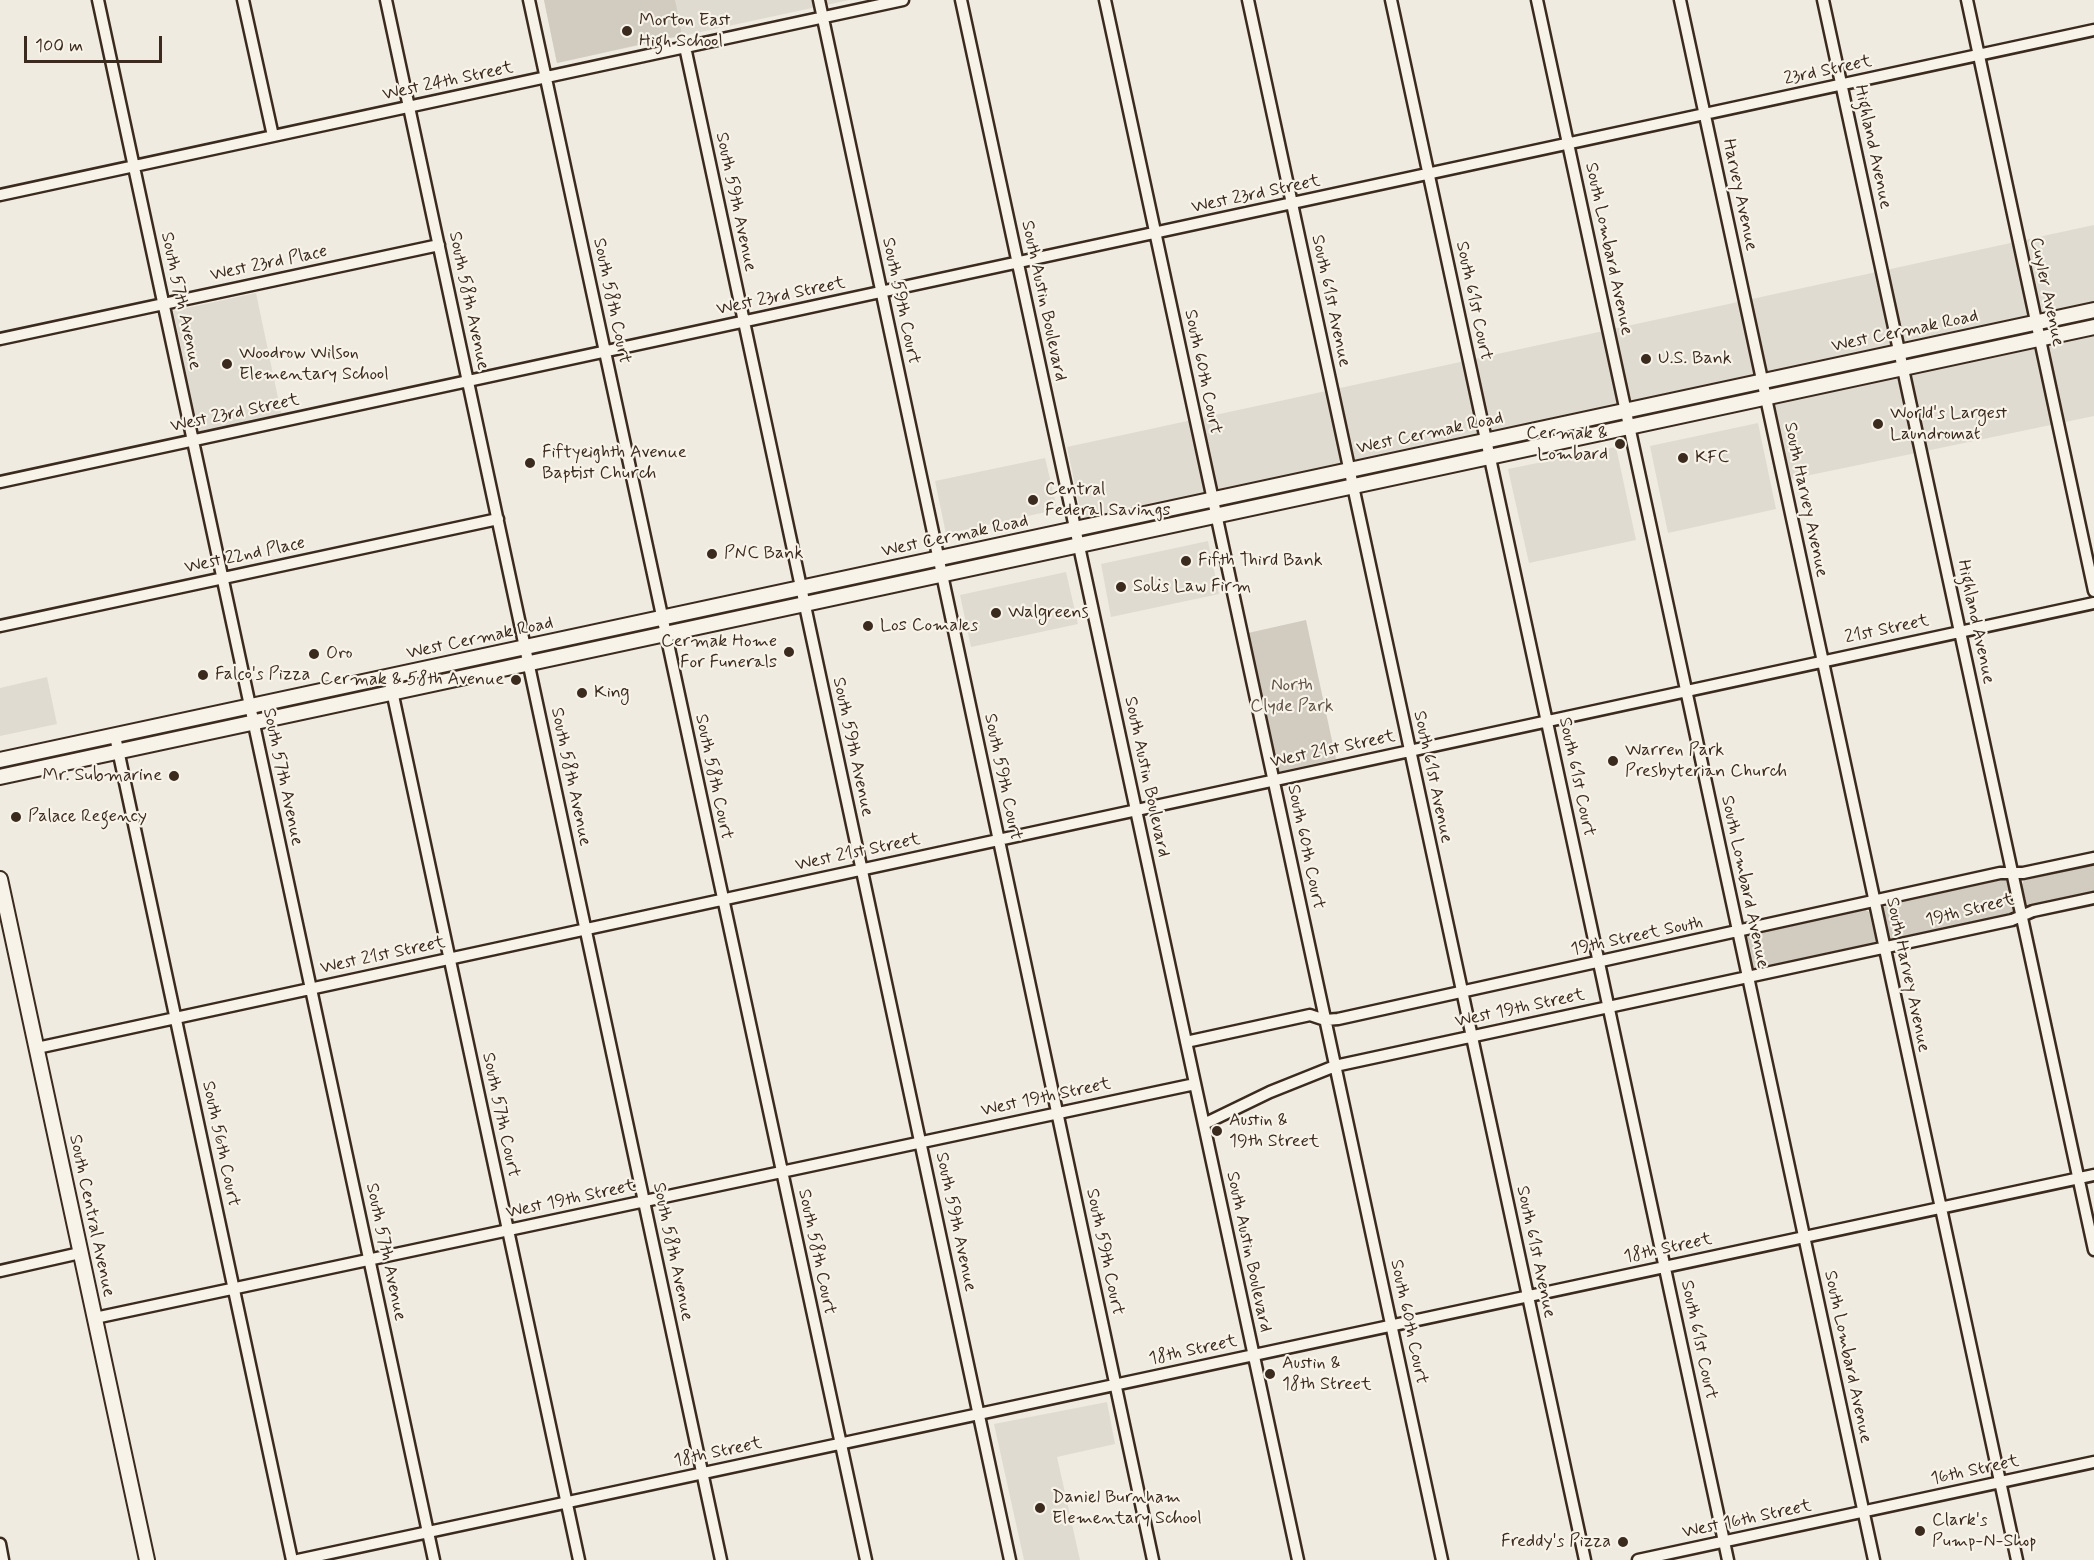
<!DOCTYPE html>
<style>
body{margin:0}
#map{position:relative;width:2094px;height:1560px;overflow:hidden;background:#efebe0;font-family:Mynerve,sans-serif}
canvas{display:block}
.scale{position:absolute;left:24px;top:36px;width:138px;height:27px;box-sizing:border-box;border:3px solid #3b2a1e;border-top:0;padding-left:8px;font-size:18px;line-height:21px;white-space:nowrap;color:#3b2a1e;-webkit-text-stroke:4px #f7f3e8;paint-order:stroke}
</style>
<div id="map">
<canvas width="2094" height="1560"></canvas>
<div class="scale">100 m</div>
</div>
<script>
const ctx = document.querySelector('canvas').getContext('2d');
ctx.lineJoin = 'round';
function paint(path, color) { ctx.fillStyle = color; ctx.fill(path, 'evenodd'); }
const shape = rows => new Path2D(rows.map(r => 'M' + r).join(''));
function stroke(path, color, width, dash) { ctx.strokeStyle = color; ctx.lineWidth = width; ctx.lineCap = dash ? 'butt' : 'round'; ctx.setLineDash(dash || []); ctx.stroke(path); }
function label(font, color, halo, rows, align = 'center') {
  ctx.font = font + ' Mynerve,sans-serif'; ctx.lineWidth = 4.5; ctx.setLineDash([]); ctx.textBaseline = 'middle'; ctx.strokeStyle = halo; ctx.fillStyle = color; for (const [text, x, y, turn = 0] of rows) {
    ctx.save(); ctx.translate(x, y); ctx.rotate((+turn || 0) * Math.PI / 180); ctx.textAlign = isNaN(turn) ? turn : align; if (halo) ctx.strokeText(text, 0, 0); ctx.fillText(text, 0, 0); ctx.restore();
  }
}
paint(shape([
 [544,0,849,0,557,63],
 [2094,225,2094,304,1083,523,1067,447],
 [256,293,282,417,199,434,173,311],
 [2094,336,2094,416,1791,479,1773,404],
 [1758,423,1776,509,1668,533,1650,446],
 [1616,447,1636,540,1529,563,1508,469],
 [1045,458,1057,508,1055,510,946,534,935,481],
 [1208,541,1219,594,1111,617,1101,564],
 [1066,572,1078,624,971,647,960,595],
 [47,677,57,724,0,736,0,688],
 [1107,1402,1115,1444,1057,1457,1080,1560,1024,1560,994,1424]
]), '#e0dbd0');
paint(shape([
 [544,0,675,0,682,35,557,63],
 [1306,620,1336,759,1278,772,1248,633],
 [2094,865,2094,894,2032,907,2027,905,2022,885,2024,880],
 [2005,879,2008,881,2014,911,2011,916,1890,940,1883,908,1886,905],
 [1864,909,1869,912,1876,942,1873,946,1757,970,1752,968,1746,938,1749,934]
]), '#d1cbc0');
const minor = shape([
 [98,0,434,1560],
 [243,0,273,136],
 [386,0,721,1560],
 [529,0,866,1560],
 [819,0,1153,1560],
 [961,0,1298,1560],
 [1105,0,1442,1560],
 [1248,0,1585,1560],
 [1391,0,1728,1560],
 [1537,0,1874,1560],
 [1680,0,2017,1560],
 [1823,0,2094,1250],
 [1967,0,2094,591],
 [685,47,1010,1560],
 [0,195,903,0],
 [0,339,439,245],
 [0,482,2094,30],
 [0,626,498,519],
 [389,677,579,1560],
 [115,736,292,1560],
 [1186,1042,1310,1015,1325,1020,1338,1019,2000,873,2023,873,2094,858],
 [37,1048,2094,603],
 [1204,1124,1270,1092,1335,1066,2012,920,2033,911,2094,898],
 [0,1271,80,1253],
 [95,1318,1195,1084],
 [0,1544,3,1560],
 [298,1560,2094,1175],
 [1638,1560,2094,1462]
]);
const major = shape([
 [0,760,2094,310],
 [0,777,2094,327],
 [0,879,147,1560]
]);
stroke(minor, '#3b2a1e', 15);
stroke(major, '#3b2a1e', 18);
stroke(minor, '#f7f3e8', 10);
stroke(major, '#f7f3e8', 14);
for (const [x, y, r, color] of [
 [627,31,6,"#3b2a1e"],
 [1646,359,6,"#3b2a1e"],
 [227,364,6,"#3b2a1e"],
 [1878,424,6,"#3b2a1e"],
 [1620,444,6,"#3b2a1e"],
 [1683,458,6,"#3b2a1e"],
 [530,463,6,"#3b2a1e"],
 [1033,500,6,"#3b2a1e"],
 [712,554,6,"#3b2a1e"],
 [1186,561,6,"#3b2a1e"],
 [1121,587,6,"#3b2a1e"],
 [996,613,6,"#3b2a1e"],
 [868,626,6,"#3b2a1e"],
 [789,652,6,"#3b2a1e"],
 [314,654,6,"#3b2a1e"],
 [203,675,6,"#3b2a1e"],
 [516,680,6,"#3b2a1e"],
 [582,693,6,"#3b2a1e"],
 [1613,761,6,"#3b2a1e"],
 [174,776,6,"#3b2a1e"],
 [16,817,6,"#3b2a1e"],
 [1217,1131,6,"#3b2a1e"],
 [1270,1374,6,"#3b2a1e"],
 [1040,1508,6,"#3b2a1e"],
 [1920,1531,6,"#3b2a1e"],
 [1623,1542,6,"#3b2a1e"]
]) { const dot = new Path2D(); dot.arc(x, y, r, 0, 2 * Math.PI); ctx.fillStyle = color; ctx.fill(dot); stroke(dot, '#f7f3e8', 2); }
label('18px', '#3b2a1e', '#f7f3e8', [
 ["Morton East",639,21],
 ["High School",639,42],
 ["Woodrow Wilson",239,354],
 ["Elementary School",239,375],
 ["U.S. Bank",1658,359],
 ["World's Largest",1890,414],
 ["Laundromat",1890,435],
 ["Cermak &",1608,434,"right"],
 ["Lombard",1608,455,"right"],
 ["Fiftyeighth Avenue",542,453],
 ["Baptist Church",542,474],
 ["KFC",1695,458],
 ["Central",1045,490],
 ["Federal Savings",1045,511],
 ["PNC Bank",724,554],
 ["Fifth Third Bank",1198,561],
 ["Solis Law Firm",1133,587],
 ["Walgreens",1008,613],
 ["Los Comales",880,626],
 ["Cermak Home",777,642,"right"],
 ["For Funerals",777,663,"right"],
 ["Oro",326,654],
 ["Falco's Pizza",215,675],
 ["Cermak & 58th Avenue",504,680,"right"],
 ["King",594,693],
 ["Warren Park",1625,751],
 ["Presbyterian Church",1625,772],
 ["Mr. Submarine",162,776,"right"],
 ["Palace Regency",28,817],
 ["Austin &",1229,1121],
 ["19th Street",1229,1142],
 ["Austin &",1282,1364],
 ["18th Street",1282,1385],
 ["Daniel Burnham",1052,1498],
 ["Elementary School",1052,1519],
 ["Clark's",1932,1521],
 ["Pump-N-Shop",1932,1542],
 ["Freddy's Pizza",1611,1542,"right"]
], 'left');
label('18px', '#3b2a1e', '#f7f3e8', [
 ["23rd Street",1828,71,-12],
 ["West 24th Street",448,82,-12],
 ["Highland Avenue",1872,147,78],
 ["West 23rd Street",1256,195,-12],
 ["Harvey Avenue",1739,195,78],
 ["South 59th Avenue",735,202,78],
 ["South Lombard Avenue",1608,249,78],
 ["West 23rd Place",269,264,-12],
 ["Cuyler Avenue",2046,292,78],
 ["West 23rd Street",781,297,-12],
 ["South 57th Avenue",180,301,78],
 ["South 58th Avenue",468,301,78],
 ["South 58th Court",611,301,78],
 ["South 59th Court",900,301,78],
 ["South Austin Boulevard",1043,301,78],
 ["South 61st Avenue",1330,301,78],
 ["South 61st Court",1473,301,78],
 ["West Cermak Road",1905,332,-12],
 ["South 60th Court",1202,372,78],
 ["West 23rd Street",235,414,-12],
 ["West Cermak Road",1430,434,-12],
 ["South Harvey Avenue",1805,500,78],
 ["West Cermak Road",955,537,-12],
 ["West 22nd Place",245,556,-12],
 ["Highland Avenue",1975,622,78],
 ["21st Street",1887,630,-12],
 ["West Cermak Road",480,639,-12],
 ["South 59th Avenue",852,747,78],
 ["West 21st Street",1333,750,-12],
 ["South 57th Avenue",282,777,78],
 ["South 58th Avenue",570,777,78],
 ["South 58th Court",713,777,78],
 ["South 59th Court",1002,777,78],
 ["South Austin Boulevard",1146,777,78],
 ["South 61st Avenue",1432,777,78],
 ["South 61st Court",1576,777,78],
 ["South 60th Court",1305,847,78],
 ["West 21st Street",858,853,-12],
 ["South Lombard Avenue",1744,882,78],
 ["19th Street",1970,911,-14],
 ["19th Street South",1637,937,-12],
 ["West 21st Street",383,956,-12],
 ["South Harvey Avenue",1907,975,78],
 ["West 19th Street",1520,1009,-12],
 ["West 19th Street",1046,1098,-12],
 ["South 57th Court",500,1115,78],
 ["South 56th Court",220,1144,78],
 ["West 19th Street",571,1200,-12],
 ["South Central Avenue",91,1216,78],
 ["South 59th Avenue",955,1222,78],
 ["18th Street",1668,1249,-12],
 ["South 57th Avenue",385,1252,78],
 ["South 58th Avenue",672,1252,78],
 ["South 58th Court",816,1252,78],
 ["South 59th Court",1104,1252,78],
 ["South Austin Boulevard",1248,1252,78],
 ["South 61st Avenue",1535,1252,78],
 ["South 60th Court",1408,1322,78],
 ["South 61st Court",1698,1340,78],
 ["18th Street",1193,1351,-12],
 ["South Lombard Avenue",1847,1357,78],
 ["18th Street",718,1453,-12],
 ["16th Street",1975,1471,-12],
 ["West 16th Street",1747,1520,-12]
]);
label('18px', '#605246', '#f7f3e8', [
 ["North",1292,686],
 ["Clyde Park",1292,707]
]);
</script>
